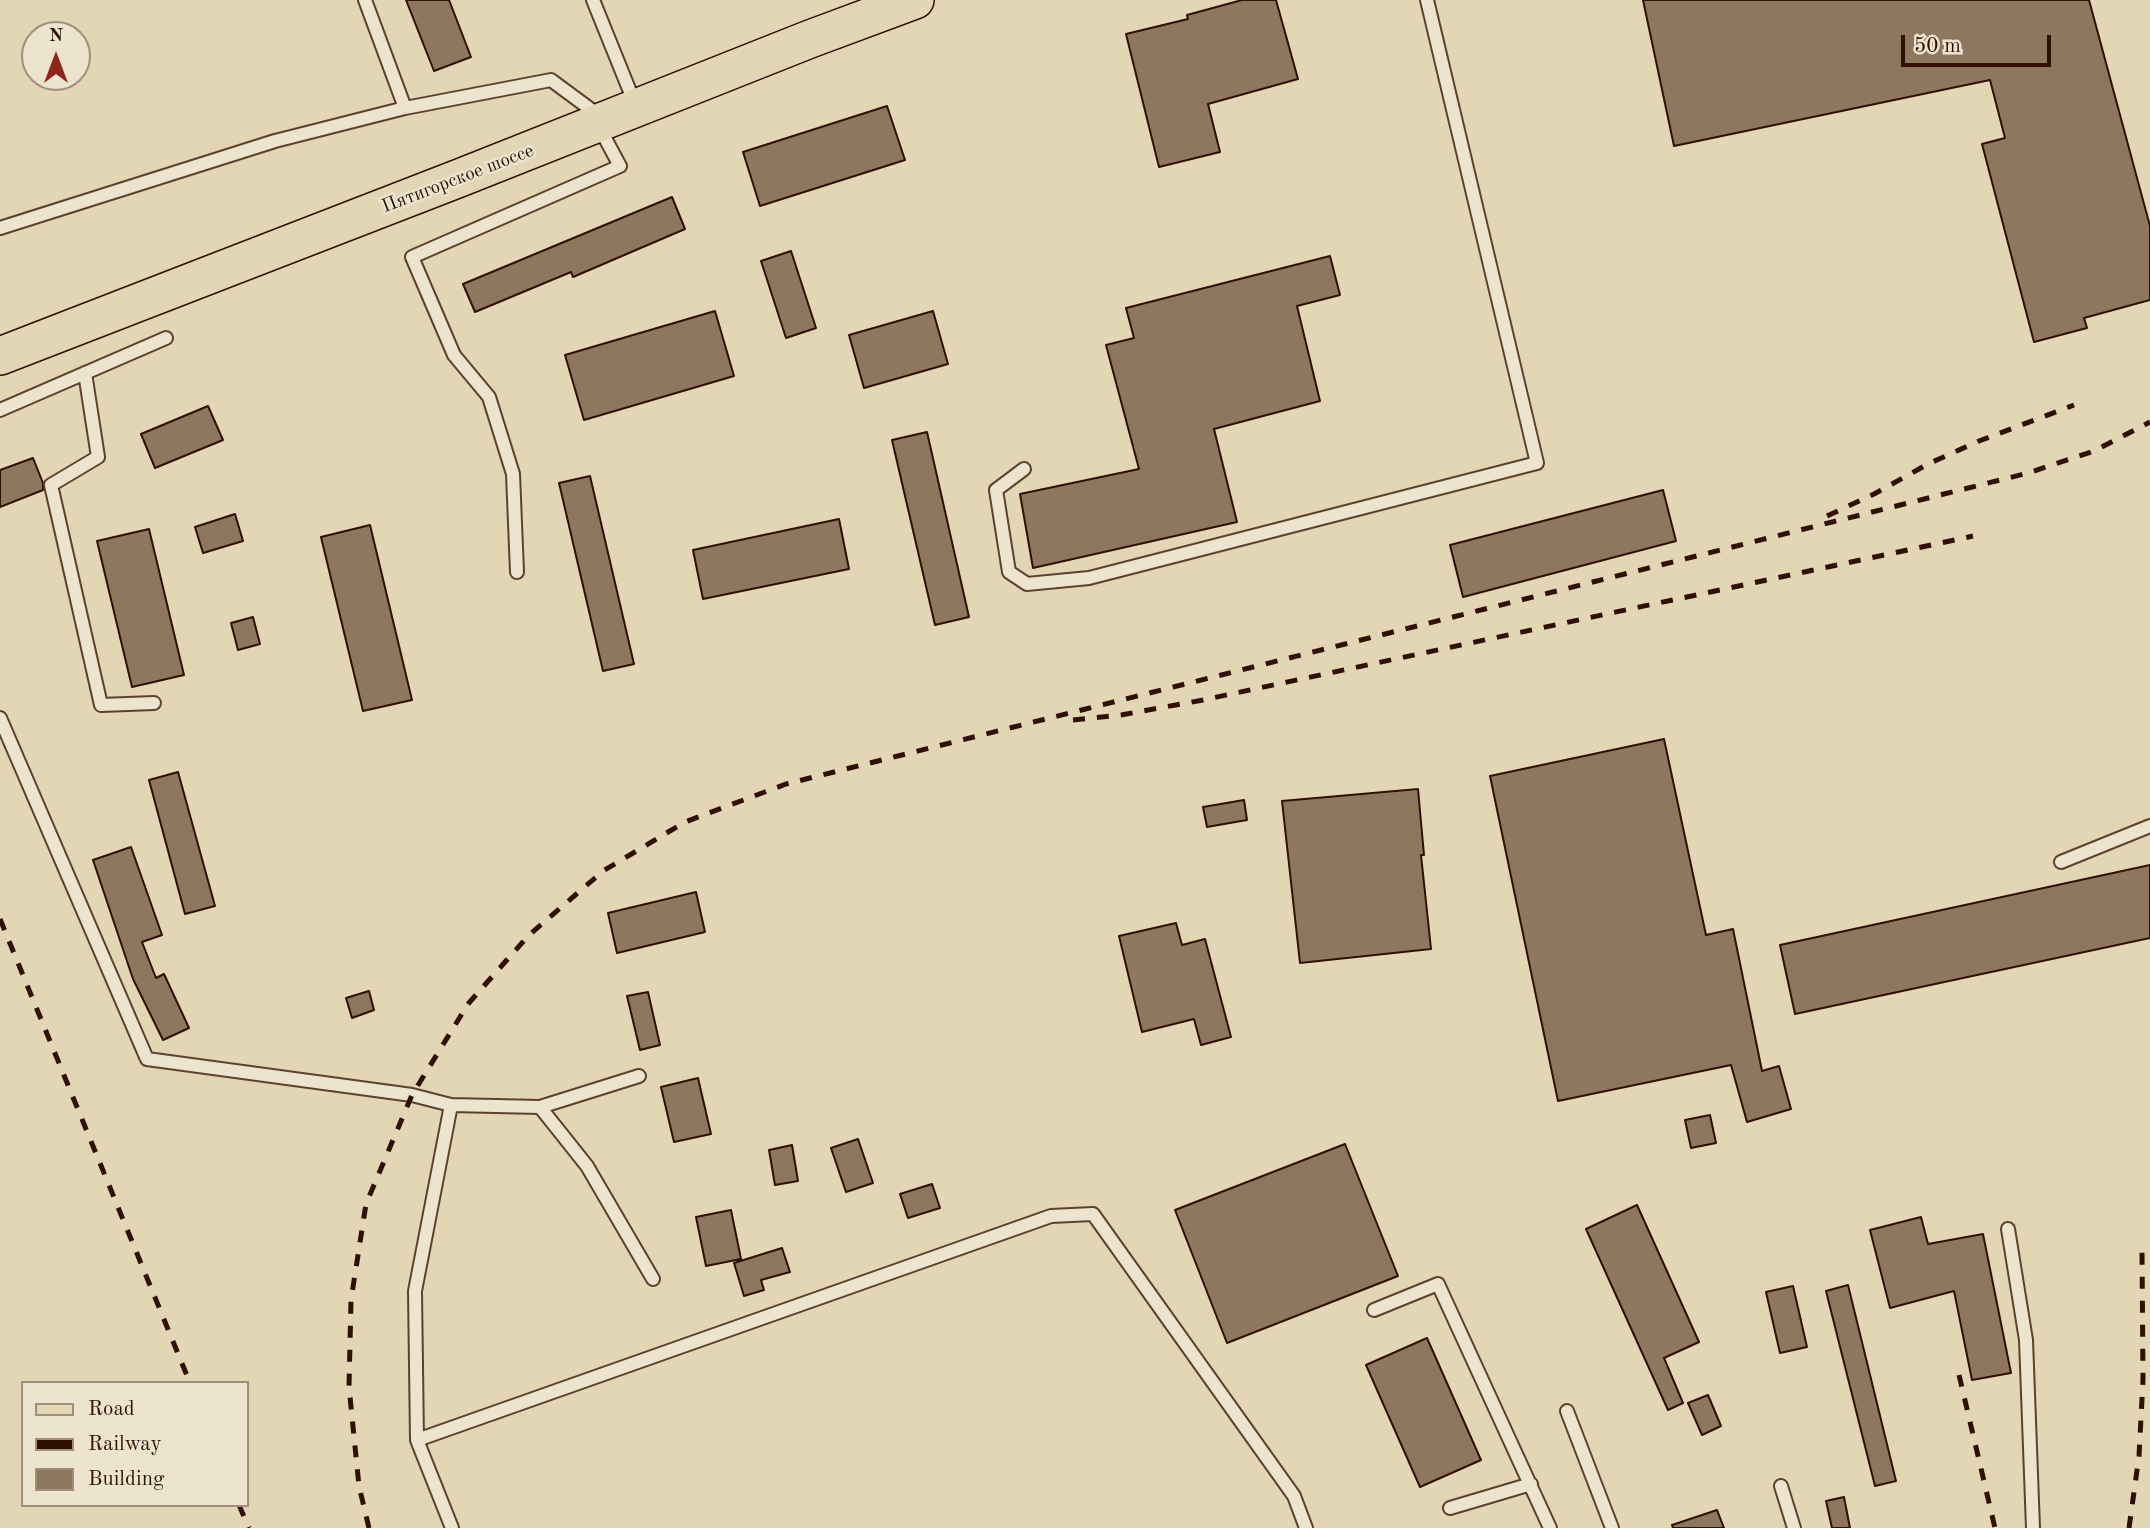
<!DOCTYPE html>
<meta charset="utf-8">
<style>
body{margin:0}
#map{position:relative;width:2150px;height:1528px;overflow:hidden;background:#e2d6b5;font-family:"Old Standard TT",serif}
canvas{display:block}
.legend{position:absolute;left:21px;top:1381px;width:228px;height:126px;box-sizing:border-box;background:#ece4cf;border:2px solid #a18f7c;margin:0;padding:9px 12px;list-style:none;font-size:21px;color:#301000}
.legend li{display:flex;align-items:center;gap:14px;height:35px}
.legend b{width:35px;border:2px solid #a18f7c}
.north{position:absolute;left:21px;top:21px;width:70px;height:70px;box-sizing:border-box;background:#ece4cf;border:2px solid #a18f7c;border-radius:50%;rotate:0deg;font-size:19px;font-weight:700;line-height:28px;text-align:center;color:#301000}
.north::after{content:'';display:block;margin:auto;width:24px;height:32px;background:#8f2418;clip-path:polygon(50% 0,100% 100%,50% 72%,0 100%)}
.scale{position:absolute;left:1901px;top:35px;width:150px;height:32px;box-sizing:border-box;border:4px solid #301000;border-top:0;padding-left:9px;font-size:21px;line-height:24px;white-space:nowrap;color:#301000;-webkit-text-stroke:5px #ece4cf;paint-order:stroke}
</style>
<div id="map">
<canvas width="2150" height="1528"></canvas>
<ul class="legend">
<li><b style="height:9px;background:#e2d6b5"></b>Road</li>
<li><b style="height:9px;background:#301000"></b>Railway</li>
<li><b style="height:19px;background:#8d775e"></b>Building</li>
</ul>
<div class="north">N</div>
<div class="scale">50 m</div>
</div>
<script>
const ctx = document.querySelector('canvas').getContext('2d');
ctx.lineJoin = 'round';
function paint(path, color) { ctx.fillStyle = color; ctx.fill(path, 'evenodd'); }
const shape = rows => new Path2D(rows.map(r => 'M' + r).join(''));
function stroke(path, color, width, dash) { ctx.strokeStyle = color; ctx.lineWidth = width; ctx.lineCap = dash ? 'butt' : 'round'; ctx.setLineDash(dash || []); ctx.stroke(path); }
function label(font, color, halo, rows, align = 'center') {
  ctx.font = font + ' "Old Standard TT",serif'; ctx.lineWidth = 5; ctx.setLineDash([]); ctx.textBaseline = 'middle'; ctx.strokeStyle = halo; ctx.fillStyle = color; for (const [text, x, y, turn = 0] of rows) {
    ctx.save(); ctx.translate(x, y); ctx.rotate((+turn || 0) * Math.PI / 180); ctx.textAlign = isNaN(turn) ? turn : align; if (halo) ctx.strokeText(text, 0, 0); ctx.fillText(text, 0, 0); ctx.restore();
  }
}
const building = shape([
 [406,0,449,0,471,57,434,71,406,0],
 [1242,0,1276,0,1298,79,1208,104,1220,152,1159,167,1126,34,1188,19,1187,15,1242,0],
 [1643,0,2089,0,2150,226,2150,300,2084,318,2087,328,2034,342,1982,144,2005,138,1990,80,1674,146,1643,0],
 [887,106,905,160,760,206,743,152,887,106],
 [672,197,685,229,573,277,571,272,475,312,463,284,672,197],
 [791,251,816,328,786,338,761,261,791,251],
 [1330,256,1340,295,1297,306,1320,401,1214,429,1237,522,1033,568,1020,494,1139,469,1106,345,1134,338,1126,308,1330,256],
 [715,311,734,376,584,420,565,355,715,311],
 [933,311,948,364,864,388,849,335,933,311],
 [208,406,223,440,155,468,141,434,208,406],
 [927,432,969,617,935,625,892,440,927,432],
 [33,458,43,483,43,490,0,507,0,470,33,458],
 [590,476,634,664,603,671,559,483,590,476],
 [1663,490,1676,541,1463,597,1450,545,1663,490],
 [235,514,243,541,203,553,195,527,235,514],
 [839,519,849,569,703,599,693,550,839,519],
 [370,525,412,700,363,711,321,537,370,525],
 [149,529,184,675,132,687,97,541,149,529],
 [253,617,260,644,238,650,231,623,253,617],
 [1664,739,1706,935,1733,929,1762,1071,1779,1066,1791,1109,1747,1122,1731,1065,1558,1101,1490,776,1664,739],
 [178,772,215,906,185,914,149,780,178,772],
 [1418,789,1424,855,1421,855,1431,949,1300,963,1282,801,1418,789],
 [1244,800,1247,820,1207,827,1203,807,1244,800],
 [131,847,162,935,142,942,156,978,164,974,189,1028,163,1040,133,979,93,860,131,847],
 [2150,865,2150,938,1795,1014,1780,945,2150,865],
 [696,892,705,932,617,953,608,913,696,892],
 [1176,923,1182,945,1205,939,1231,1037,1201,1045,1194,1019,1142,1032,1119,936,1176,923],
 [369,991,374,1010,352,1018,346,998,369,991],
 [648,992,660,1045,640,1050,627,996,648,992],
 [698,1078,711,1134,674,1142,661,1087,698,1078],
 [1710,1115,1716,1143,1691,1148,1685,1120,1710,1115],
 [858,1139,873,1183,846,1192,831,1148,858,1139],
 [1345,1144,1398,1276,1227,1343,1175,1210,1345,1144],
 [792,1145,798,1181,775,1185,769,1150,792,1145],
 [932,1184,940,1208,908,1218,900,1194,932,1184],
 [1637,1205,1699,1342,1664,1358,1683,1403,1668,1410,1586,1229,1637,1205],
 [731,1210,741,1259,706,1266,696,1217,731,1210],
 [1921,1217,1928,1244,1983,1234,2011,1373,1972,1380,1954,1291,1890,1308,1870,1230,1921,1217],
 [782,1248,790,1272,761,1280,764,1290,744,1296,734,1263,782,1248],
 [1848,1285,1896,1481,1875,1486,1826,1291,1848,1285],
 [1793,1286,1807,1347,1780,1353,1766,1292,1793,1286],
 [1427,1338,1481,1460,1420,1487,1366,1365,1427,1338],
 [1708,1395,1721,1426,1702,1435,1688,1403,1708,1395],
 [1844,1497,1850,1528,1832,1528,1826,1501,1844,1497],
 [1717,1510,1724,1528,1673,1528,1672,1525,1717,1510]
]);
paint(building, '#8d775e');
stroke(building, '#301000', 2);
const service = shape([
 [365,0,405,108],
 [593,0,635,104],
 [0,228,275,141,405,108,551,80,601,117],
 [85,373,98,457,51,485,101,705,154,703],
 [0,410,166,338],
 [1024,469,996,490,1009,572,1027,584,1089,578,1537,463,1427,0],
 [517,572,513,474,489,397,454,355,412,257,620,166,599,127],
 [0,718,147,1059,412,1095,451,1105,540,1107,639,1076],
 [2061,862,2150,826],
 [451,1105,415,1291,417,1440,452,1528],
 [540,1107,587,1166,653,1279],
 [2008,1229,2026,1340,2033,1528],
 [1374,1310,1438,1284,1550,1528],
 [1567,1411,1612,1528],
 [417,1440,1051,1216,1093,1214,1294,1496,1306,1528],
 [1781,1486,1794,1528],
 [1450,1508,1531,1484]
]);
const primary = shape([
 [0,356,457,179,810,39,915,0]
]);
stroke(service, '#5c422d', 16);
stroke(primary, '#301000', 40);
stroke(service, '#ece4cf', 12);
stroke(primary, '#e2d6b5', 37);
stroke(shape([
 [1827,516,1874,494,1928,464,1979,441,2074,405],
 [1073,720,1121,715,1203,700,1973,536],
 [0,919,190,1383],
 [1959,1375,1995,1528],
 [239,1505,249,1528],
 [369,1528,359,1486,349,1387,351,1300,366,1204,412,1095,468,1004,528,936,603,871,685,822,786,784,2028,473,2094,451,2150,422],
 [2129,1528,2139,1456,2143,1380,2142,1251]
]), '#301000', 5, [12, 12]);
label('19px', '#301000', '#ece4cf', [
 ["Пятигорское шоссе",458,179,-21]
]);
</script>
